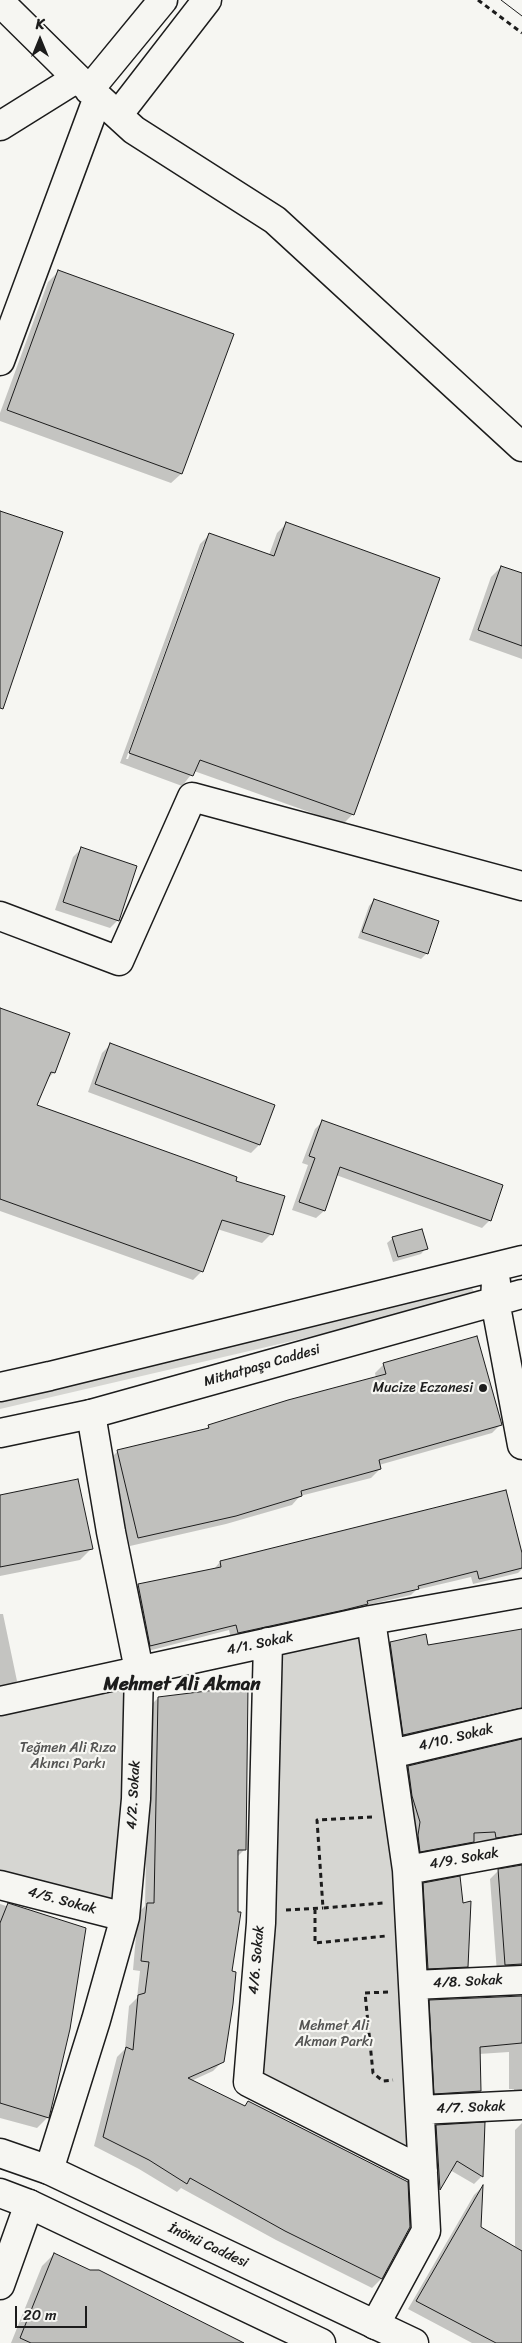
<!DOCTYPE html>
<meta charset="utf-8">
<style>
body{margin:0}
#map{position:relative;width:522px;height:2343px;overflow:hidden;background:#f6f6f2;font-family:Sriracha,sans-serif}
canvas{display:block}
.north{position:absolute;left:15px;top:15px;width:50px;height:50px;-webkit-text-stroke:4px #f6f6f2;paint-order:stroke;rotate:0deg;font-size:14px;font-weight:700;line-height:20px;text-align:center;color:#1c1c1c}
.north::after{content:'';display:block;margin:auto;width:18px;height:22px;background:#1c1c1c;clip-path:polygon(50% 0,100% 100%,50% 72%,0 100%)}
.scale{position:absolute;left:15px;top:2306px;width:72px;height:22px;box-sizing:border-box;border:2px solid #1c1c1c;border-top:0;padding-left:6px;font-size:15px;line-height:18px;white-space:nowrap;color:#1c1c1c;-webkit-text-stroke:4px #f6f6f2;paint-order:stroke}
</style>
<div id="map">
<canvas width="522" height="2343"></canvas>
<div class="north">K</div>
<div class="scale">20 m</div>
</div>
<script>
const ctx = document.querySelector('canvas').getContext('2d');
ctx.lineJoin = 'round';
function paint(path, color) { ctx.fillStyle = color; ctx.fill(path, 'evenodd'); }
const shape = rows => new Path2D(rows.map(r => 'M' + r).join(''));
function stroke(path, color, width, dash) { ctx.strokeStyle = color; ctx.lineWidth = width; ctx.lineCap = dash ? 'butt' : 'round'; ctx.setLineDash(dash || []); ctx.stroke(path); }
function label(font, color, halo, rows, align = 'center') {
  ctx.font = font + ' Sriracha,sans-serif'; ctx.lineWidth = 4.5; ctx.setLineDash([]); ctx.textBaseline = 'middle'; ctx.strokeStyle = halo; ctx.fillStyle = color; for (const [text, x, y, turn = 0] of rows) {
    ctx.save(); ctx.translate(x, y); ctx.rotate((+turn || 0) * Math.PI / 180); ctx.textAlign = isNaN(turn) ? turn : align; if (halo) ctx.strokeText(text, 0, 0); ctx.fillText(text, 0, 0); ctx.restore();
  }
}
paint(shape([
 [469,1282,477,1298,0,1409,0,1394],
 [371,1620,423,2171,248,2082,268,1642],
 [139,1670,125,1917,0,1885,0,1701]
]), '#d6d6d2');
paint(shape([
 [58,272,181,474,171,483,0,421,0,413,48,282],
 [286,524,353,814,343,824,194,771,182,786,120,763,200,544,210,534,269,555,277,533],
 [204,544,206,544,128,759,126,759],
 [501,567,522,575,522,659,469,640,491,577],
 [81,849,118,920,110,928,55,910,73,857],
 [374,900,427,953,421,959,358,938,369,906],
 [0,1009,54,1072,46,1081,35,1106,271,1234,262,1243,217,1229,202,1271,193,1280,0,1211],
 [110,1045,274,1106,259,1145,251,1153,88,1092,102,1053],
 [322,1122,490,1220,482,1228,336,1175,324,1211,316,1218,292,1210,308,1165,302,1163,315,1129],
 [393,1238,426,1248,421,1254,393,1262,387,1243],
 [384,1364,501,1424,492,1433,379,1465,380,1469,371,1478,300,1496,292,1505,226,1524,130,1546,109,1460,118,1451,204,1431,209,1426,376,1378,375,1373],
 [0,1497,91,1549,80,1560,0,1576],
 [522,1558,522,1569,518,1573,473,1584,471,1577,416,1590,411,1595,363,1606,360,1610,231,1639,229,1630,144,1652,132,1592,138,1585,214,1569,220,1562],
 [0,1614,3,1614,17,1681,4,1693,0,1694],
 [522,1630,522,1710,424,1732,396,1742,383,1651,391,1644,427,1647],
 [158,1698,245,1849,237,1857,231,1972,223,2061,213,2071,191,2081,244,2107,248,2103,409,2227,381,2279,372,2288,276,2240,181,2188,177,2192,139,2169,94,2146,117,2057,125,2049,129,2006,137,1998,140,1971,133,1970,138,1913,145,1906,149,1707],
 [522,1743,522,1845,488,1846,487,1840,473,1841,464,1850,412,1860,400,1776,408,1767],
 [522,1865,522,1976,497,1973,490,1879,499,1870],
 [424,1884,467,1966,461,1972,423,1974,418,1890],
 [0,1904,6,1906,8,1905,48,2117,37,2128,0,2118],
 [522,1997,522,2101,514,2098,514,2089,509,2089,509,2052,479,2054,480,2091,471,2099,426,2102,421,2010,430,2001],
 [522,2123,522,2343,472,2343,408,2309,474,2195,481,2188,480,2228,515,2248,515,2130],
 [483,2124,482,2176,474,2184,450,2170,432,2196,429,2134,437,2126],
 [54,2254,243,2343,11,2343,42,2266]
]), '#0003');
const building = shape([
 [58,270,234,334,182,474,7,410,58,270],
 [0,511,63,532,3,709,0,708,0,511],
 [286,522,440,578,354,815,200,760,193,776,129,753,209,533,274,556,286,522],
 [501,566,522,573,522,646,478,630,501,566],
 [81,847,137,866,119,921,63,902,81,847],
 [374,899,439,921,428,954,362,932,374,899],
 [0,1008,70,1033,55,1073,51,1072,37,1105,237,1177,236,1181,285,1196,273,1235,222,1220,203,1272,0,1199,0,1008],
 [110,1043,275,1105,260,1145,95,1084,110,1043],
 [322,1120,503,1185,491,1221,340,1167,325,1211,299,1202,315,1158,309,1156,322,1120],
 [422,1229,428,1249,398,1257,392,1237,422,1229],
 [477,1336,502,1425,379,1460,381,1469,301,1491,302,1496,236,1516,138,1538,117,1450,209,1428,208,1425,288,1400,386,1374,383,1363,477,1336],
 [78,1479,93,1549,0,1567,0,1495,78,1479],
 [506,1490,522,1553,522,1568,479,1579,477,1571,418,1586,419,1589,367,1601,368,1604,344,1610,238,1633,236,1625,150,1646,138,1584,221,1567,220,1561,506,1490],
 [522,1629,522,1708,403,1735,390,1642,426,1634,428,1645,522,1629],
 [248,1686,246,1850,238,1850,238,1912,241,1912,232,1971,236,1972,233,2004,224,2062,188,2078,245,2106,248,2101,408,2182,410,2227,382,2279,285,2231,190,2178,187,2184,149,2160,103,2137,126,2047,133,2050,138,1995,145,1993,149,1962,141,1961,147,1903,154,1903,158,1697,248,1686],
 [522,1739,522,1834,496,1838,495,1832,474,1833,474,1842,420,1852,418,1835,420,1822,412,1796,408,1766,522,1739],
 [522,1865,522,1964,505,1965,498,1869,522,1865],
 [460,1876,463,1903,471,1901,468,1967,428,1969,423,1883,460,1876],
 [8,1903,86,1928,70,2029,49,2118,0,2103,0,1923,8,1903],
 [522,1996,522,2043,480,2047,481,2091,434,2094,429,2000,522,1996],
 [485,2122,483,2177,457,2161,440,2190,436,2125,485,2122],
 [483,2185,481,2227,522,2251,522,2343,496,2343,416,2301,483,2185],
 [54,2253,90,2270,99,2270,244,2343,31,2343,20,2338,54,2253]
]);
paint(building, '#c0c0bd');
stroke(building, '#1c1c1c', 1);
const minor = shape([
 [0,2,77,78,134,130,275,220,522,447],
 [89,90,163,0],
 [118,115,207,0],
 [0,126,77,78],
 [0,361,98,97],
 [0,916,119,961,192,797,522,886],
 [371,1620,407,1870,426,2231,375,2325],
 [268,1642,261,1923,248,2082,423,2171],
 [0,1701,371,1620,522,1593],
 [391,1754,522,1723],
 [407,1870,522,1849],
 [0,1885,125,1917],
 [414,1985,522,1980],
 [420,2110,522,2105],
 [49,2170,96,2020,125,1917,136,1799,139,1670,111,1532,91,1414],
 [0,2285,29,2204]
]);
const major = shape([
 [496,1282,495,1301,522,1445],
 [0,1387,50,1376,522,1260],
 [0,1433,91,1414,522,1294],
 [0,2153,49,2170,414,2343],
 [0,2193,29,2204,321,2343]
]);
stroke(minor, '#1c1c1c', 31);
stroke(major, '#1c1c1c', 31);
stroke(shape([
 [478,0,522,33],
 [372,1817,317,1820,323,1908,383,1903],
 [315,1909,315,1943,386,1936],
 [286,1910,323,1908],
 [388,1992,365,1993,373,2073,383,2081,393,2080]
]), '#1c1c1c', 3, [5, 4]);
stroke(minor, '#f6f6f2', 28);
stroke(major, '#f6f6f2', 28);
stroke(shape([
 [501,0,522,16]
]), '#1c1c1c', 1);
for (const [x, y, r, color] of [
 [483,1388,5,"#1c1c1c"]
]) { const dot = new Path2D(); dot.arc(x, y, r, 0, 2 * Math.PI); ctx.fillStyle = color; ctx.fill(dot); stroke(dot, '#f6f6f2', 2); }
label('14px', '#1c1c1c', '#f6f6f2', [
 ["Mithatpaşa Caddesi",262,1366,-16],
 ["4/1. Sokak",260,1644,-12],
 ["4/10. Sokak",456,1738,-14],
 ["4/2. Sokak",134,1795,-87],
 ["4/9. Sokak",464,1859,-10],
 ["4/5. Sokak",62,1901,15],
 ["4/6. Sokak",257,1960,-85],
 ["4/8. Sokak",468,1982,-3],
 ["4/7. Sokak",471,2108,-2],
 ["İnönü Caddesi",208,2246,25]
]);
label('14px', '#1c1c1c', '#f6f6f2', [
 ["Mucize Eczanesi",473,1388]
], 'right');
label('14px', '#545453', '#f6f6f2', [
 ["Teğmen Ali Rıza",68,1748],
 ["Akıncı Parkı",68,1764],
 ["Mehmet Ali",334,2026],
 ["Akman Parkı",334,2042]
]);
label('bold 19px', '#1c1c1c', '#f6f6f2', [
 ["Mehmet Ali Akman",182,1685]
]);
</script>
